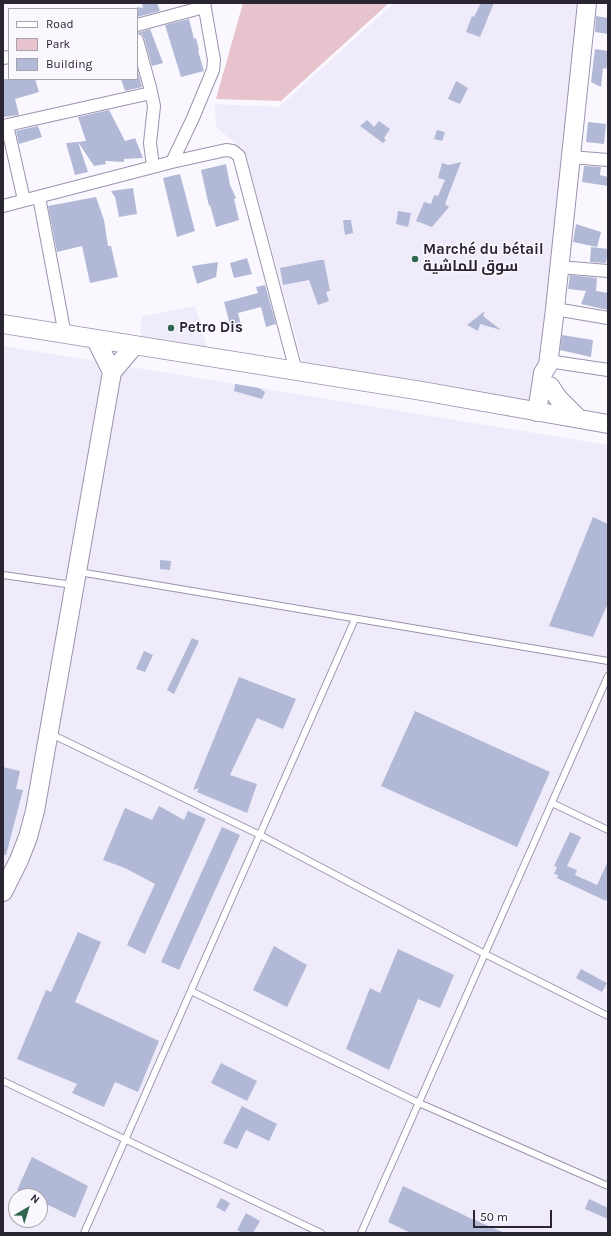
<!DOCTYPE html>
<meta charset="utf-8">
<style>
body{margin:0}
#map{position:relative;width:611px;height:1236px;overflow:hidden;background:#faf7fe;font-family:Karla,sans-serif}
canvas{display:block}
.frame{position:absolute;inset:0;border:4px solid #2a2531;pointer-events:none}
.legend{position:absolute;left:8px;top:8px;width:130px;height:72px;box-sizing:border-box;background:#faf7fe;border:1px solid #a7a3ac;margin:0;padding:5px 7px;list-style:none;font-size:12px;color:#2a2531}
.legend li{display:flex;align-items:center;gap:8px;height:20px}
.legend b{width:20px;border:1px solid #a7a3ac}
.north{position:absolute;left:8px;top:1188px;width:40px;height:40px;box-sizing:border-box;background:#faf7fe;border:1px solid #a7a3ac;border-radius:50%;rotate:38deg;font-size:11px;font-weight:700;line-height:16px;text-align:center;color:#2a2531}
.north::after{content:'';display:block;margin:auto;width:14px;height:18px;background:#30674e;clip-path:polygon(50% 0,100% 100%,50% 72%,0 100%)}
.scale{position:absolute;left:473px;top:1210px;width:79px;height:18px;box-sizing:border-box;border:2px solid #2a2531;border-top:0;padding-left:5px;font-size:12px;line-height:14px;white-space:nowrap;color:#2a2531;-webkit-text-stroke:3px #faf7fe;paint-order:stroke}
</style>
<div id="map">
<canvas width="611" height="1236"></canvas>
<div class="frame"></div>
<ul class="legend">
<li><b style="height:5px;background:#fff"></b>Road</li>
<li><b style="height:11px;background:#e7c3ce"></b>Park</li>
<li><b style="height:11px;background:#b1b9d7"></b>Building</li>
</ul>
<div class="north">N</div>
<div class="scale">50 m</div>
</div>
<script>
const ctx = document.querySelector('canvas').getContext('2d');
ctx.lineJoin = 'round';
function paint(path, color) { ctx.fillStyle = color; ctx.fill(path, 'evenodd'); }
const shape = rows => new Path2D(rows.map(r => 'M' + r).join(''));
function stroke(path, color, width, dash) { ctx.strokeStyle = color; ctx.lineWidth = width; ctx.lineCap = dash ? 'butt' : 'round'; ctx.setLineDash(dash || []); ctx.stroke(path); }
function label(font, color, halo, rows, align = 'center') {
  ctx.font = font + ' Karla,Cairo,sans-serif'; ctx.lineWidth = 3; ctx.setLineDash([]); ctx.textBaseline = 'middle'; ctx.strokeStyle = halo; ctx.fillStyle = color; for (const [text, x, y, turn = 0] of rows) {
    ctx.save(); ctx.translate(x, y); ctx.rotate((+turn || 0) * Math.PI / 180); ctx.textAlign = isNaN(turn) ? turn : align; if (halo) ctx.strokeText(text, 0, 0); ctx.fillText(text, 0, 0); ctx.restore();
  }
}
paint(shape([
 [394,3,580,3,540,410,304,368,245,151,216,127,215,104,279,107],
 [195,306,208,351,140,340,142,316],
 [3,346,608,445,608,1233,3,1233],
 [16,1196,40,1196,40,1220,16,1220]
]), '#f0ebfa');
paint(shape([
 [243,3,389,3,281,101,216,99]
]), '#e7c3ce');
paint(shape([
 [142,3,157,3,160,11,137,17,137,7,143,8],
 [481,3,494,3,480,37,466,32,472,16,474,17],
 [596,16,608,18,608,34,595,32],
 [189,19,194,39,196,38,199,50,198,51,204,71,181,77,165,25],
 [150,29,163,63,152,66,144,38,142,34,137,33],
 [595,49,608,51,608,62,606,69,603,68,601,87,591,82],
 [137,68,142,87,125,91,121,79,137,79],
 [3,79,35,79,39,92,15,99,19,115,3,117],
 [456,81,468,88,460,104,448,99],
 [109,110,125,141,135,138,143,158,124,159,124,162,105,161,106,164,94,166,78,142,86,141,78,117],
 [367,120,374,127,379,121,390,129,384,138,386,140,383,143,360,126],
 [588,122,606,124,604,144,586,142],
 [38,126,42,137,19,144,16,131],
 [437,130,445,132,442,141,434,139],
 [78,142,88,172,75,175,66,143],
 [461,162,445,204,449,207,432,227,416,221,424,202,431,204,434,195,438,196,445,180,438,178,442,163,449,165],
 [226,164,230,185,236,198,234,199,239,220,216,227,210,205,209,206,201,170],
 [584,166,601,167,600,175,608,177,608,186,582,182],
 [180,174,195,231,177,237,163,178],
 [133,188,137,214,119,217,115,197,111,191],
 [96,197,104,220,108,246,111,246,118,277,90,283,82,246,57,252,48,206],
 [398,211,411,213,408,227,396,224],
 [343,220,351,220,353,233,345,235],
 [576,224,601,232,597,247,573,242],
 [591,247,608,249,606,263,590,262],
 [247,258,252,274,234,278,230,263],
 [320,260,324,260,330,291,326,292,329,301,318,305,309,280,283,285,280,268],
 [218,262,216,277,197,284,192,266],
 [570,275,597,278,596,291,608,293,608,310,581,304,586,291,568,289],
 [265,285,276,324,266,327,261,307,238,313,242,329,232,332,224,302,258,293,256,287],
 [485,311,483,316,501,330,480,324,478,331,467,325],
 [562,335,593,340,591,357,560,350],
 [235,384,259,388,265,392,262,399,234,391],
 [593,517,608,524,608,603,593,637,549,626],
 [160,560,171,561,170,570,160,569],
 [192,638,199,641,174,694,167,690],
 [144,651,153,655,145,672,136,669],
 [239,677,296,699,283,729,257,718,230,775,257,784,247,813,197,792,199,788,193,790],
 [415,711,550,772,517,847,381,786],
 [3,767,20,771,16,789,23,790,6,855,3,855],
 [159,806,184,820,188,811,206,819,145,954,127,945,155,884,125,868,103,860,125,808,152,820],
 [222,827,240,835,179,970,161,962],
 [570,832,581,837,567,866,577,870,575,875,597,885,608,861,608,895,606,901,557,878,558,875,554,874,557,867,554,866],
 [78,932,101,942,75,1002,159,1041,138,1092,115,1082,104,1107,72,1093,77,1084,17,1059,46,990,51,992],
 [274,946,307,965,287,1007,253,990],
 [398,949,454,975,440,1008,418,999,389,1070,346,1049,370,988,380,993],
 [581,969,607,983,602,992,576,978],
 [221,1063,257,1081,247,1101,211,1083],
 [242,1106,277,1124,269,1141,246,1130,237,1149,223,1143],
 [32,1157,88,1186,75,1218,40,1201,40,1196,30,1196,17,1190],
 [403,1186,470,1218,505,1233,411,1233,388,1222],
 [221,1198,230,1203,225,1212,216,1207],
 [589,1199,608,1208,608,1219,585,1209],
 [246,1213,260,1221,253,1233,243,1233,237,1230]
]), '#b1b9d7');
const lane = shape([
 [79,572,608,661],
 [3,575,73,585],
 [51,734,260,835,485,954,608,1016],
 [552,803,608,830],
 [191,991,419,1103,608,1186],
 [3,1081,321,1233],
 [84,1233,355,619],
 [361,1233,608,676]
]);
const street = shape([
 [204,3,214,60,213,70,193,118,172,162,226,150,233,151,239,156,296,371],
 [137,25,204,7],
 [137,40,150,87,154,106,150,143,153,166],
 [3,58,9,57],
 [7,125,24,200],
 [3,126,151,93],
 [570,157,608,160],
 [39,197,65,335],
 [3,206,172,162],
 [559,267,608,271],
 [555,309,608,318],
 [548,361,608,370]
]);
const secondary = shape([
 [3,324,422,391,608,424],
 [96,340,112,372],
 [550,386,558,398,579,419],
 [537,412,543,373,548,365,555,309,587,3],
 [3,892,19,860,28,837,35,811,112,372,134,346]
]);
stroke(lane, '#9d92af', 8);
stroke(street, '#9d92af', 14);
stroke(secondary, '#9d92af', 20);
stroke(lane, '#fff', 6);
stroke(street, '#fff', 12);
stroke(secondary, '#fff', 18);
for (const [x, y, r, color] of [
 [415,259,4,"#30674e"],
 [171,328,4,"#30674e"]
]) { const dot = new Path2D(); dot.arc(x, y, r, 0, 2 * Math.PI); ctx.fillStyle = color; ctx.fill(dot); stroke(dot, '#faf7fe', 1.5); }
label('bold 15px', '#2a2531', '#faf7fe', [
 ["Marché du bétail",423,250],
 ["سوق للماشية",423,267],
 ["Petro Dis",179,328]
], 'left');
</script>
